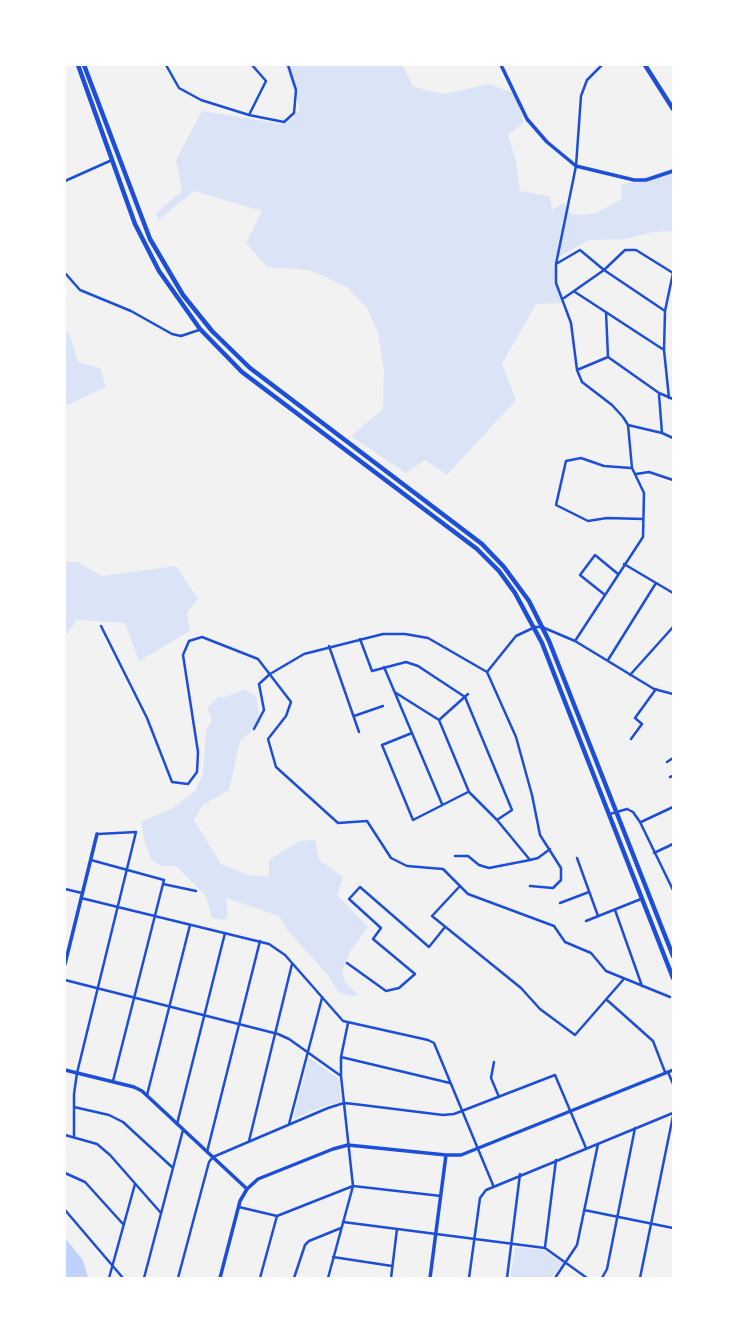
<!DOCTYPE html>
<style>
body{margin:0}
#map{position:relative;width:738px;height:1343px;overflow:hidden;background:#f2f2f2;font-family:Inter,sans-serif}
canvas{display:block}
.frame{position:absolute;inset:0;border:66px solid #fff;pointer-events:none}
</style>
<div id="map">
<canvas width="738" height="1343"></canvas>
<div class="frame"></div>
</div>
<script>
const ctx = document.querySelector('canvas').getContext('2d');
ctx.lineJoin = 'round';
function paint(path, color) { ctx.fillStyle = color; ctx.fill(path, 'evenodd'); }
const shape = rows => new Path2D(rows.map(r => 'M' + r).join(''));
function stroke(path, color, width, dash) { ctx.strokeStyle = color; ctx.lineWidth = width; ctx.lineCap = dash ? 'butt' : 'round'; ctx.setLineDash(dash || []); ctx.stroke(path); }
paint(shape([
 [285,65,402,65,413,86,428,91,445,94,489,84,518,95,523,123,508,135,516,161,520,191,550,196,552,210,564,203,571,214,584,215,596,213,622,199,621,185,673,168,673,231,653,232,627,239,589,240,555,259,561,303,536,304,502,364,516,400,447,475,425,460,406,473,351,436,383,409,384,370,378,332,367,308,347,287,309,270,267,267,246,243,262,211,194,191,159,220,156,213,182,191,176,160,202,111,282,124,293,118,300,108],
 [65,333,69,333,78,362,100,368,106,387,65,406],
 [65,562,78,562,102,576,176,566,198,599,187,613,190,631,139,661,125,623,77,620,65,636],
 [245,689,256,696,261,723,240,741,229,790,203,805,194,820,221,864,248,875,269,877,269,860,299,841,315,840,319,860,343,877,337,895,368,927,351,950,342,971,345,982,359,995,352,996,338,992,328,975,288,931,279,916,226,898,228,915,225,920,212,918,206,896,176,866,161,866,151,859,145,843,141,822,173,808,195,791,203,774,206,730,212,720,207,708,218,697,226,697],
 [309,1058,339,1079,341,1102,327,1105,293,1119],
 [517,1247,544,1250,563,1263,551,1278,510,1278,515,1248]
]), '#dbe4f7');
paint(shape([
 [65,1238,83,1260,88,1278,65,1278]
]), '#bfd3fe');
stroke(shape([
 [166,65,179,88,201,100,249,115],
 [252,65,266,81,249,115,284,122,294,113,296,90,288,65],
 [65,181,112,160],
 [556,264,580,250,604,270,665,311],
 [65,273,80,290,131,311,172,334,181,336,199,330],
 [575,292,664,350],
 [564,298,604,270,625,250,636,250,673,273],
 [606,312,608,357],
 [577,370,608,357,659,393,673,399],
 [659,395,662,433],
 [669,398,664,350,665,311,673,273],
 [628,425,662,433,673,438],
 [631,468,604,466,581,458,566,461,556,505,588,521,607,518,643,519],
 [636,474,649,472,673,480],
 [624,564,673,593],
 [605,595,580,575,595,555,618,574],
 [101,626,147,718,172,782,188,784,197,772,198,752,183,655,189,641,202,637,258,659,291,702,286,716,268,739,276,767,338,823,367,821,391,858,407,866,443,869,468,894,554,926,565,942,591,953,606,971,670,997],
 [360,639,372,671,406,662,418,666,465,697,512,810,497,820],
 [575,641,643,537,644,493,632,468,628,425,623,417,612,405,582,382,577,370,571,323,556,283,556,264,576,166,581,96,587,80,602,65],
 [329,646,359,732],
 [608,660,656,583],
 [384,667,442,804],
 [487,672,516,636,535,627,542,627,575,641,654,689,673,694],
 [630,675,673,627],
 [396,693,439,720,469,792,497,820,530,860,538,858,550,849],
 [354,716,383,706],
 [439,720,468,694],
 [254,729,264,710,259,684,270,674,304,654,383,634,405,634,428,638,487,672,516,737,532,795,540,835,561,868,561,880,553,888,530,886],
 [412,733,382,745,413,820,468,792],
 [631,739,642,724,635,718,656,689],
 [667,762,673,758],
 [670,777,673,776],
 [610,814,627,809,633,812,640,822,673,890],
 [641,822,673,807],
 [654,853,673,844],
 [455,856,468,856,479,865,489,868,530,860],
 [577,858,598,916],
 [91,860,164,880,113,1081],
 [163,884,196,891],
 [460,886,432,916,521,988,540,1009,575,1035,623,980],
 [65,889,82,893],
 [81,898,269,944,285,955,343,1021,428,1040,434,1043,493,1185],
 [560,903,589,892],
 [615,910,642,986],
 [586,921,641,899],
 [347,963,386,991,399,988,415,974,373,939,381,928,349,899,360,887,429,947,445,927],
 [65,980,278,1034,289,1039,341,1076],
 [607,1000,653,1041,665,1072],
 [341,1057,450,1083],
 [494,1062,491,1078,499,1097],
 [668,1072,673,1084],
 [147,1095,190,925],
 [74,1107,109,1115,123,1122,173,1168],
 [177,1124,225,933],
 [289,1124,322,998],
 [65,1135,97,1144,110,1155,161,1213],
 [74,1136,74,1094,77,1073,136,832,98,834],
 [249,1141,292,964],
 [207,1152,260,941],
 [65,1173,85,1182,123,1224],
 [239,1207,277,1216],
 [65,1210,123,1278],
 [584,1210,673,1228],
 [343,1222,545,1248,587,1278],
 [545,1247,556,1160],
 [333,1257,392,1266],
 [109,1278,135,1184],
 [144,1278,183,1130],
 [178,1278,209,1162,213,1157,328,1108,344,1103,354,1104,443,1115,454,1114,555,1075,586,1148],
 [260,1278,277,1216,353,1186,441,1196],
 [294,1278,305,1245,309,1241,341,1228],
 [328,1278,353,1186,341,1076,341,1057,348,1023],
 [391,1278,397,1229],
 [469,1278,480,1198,486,1190,673,1113],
 [507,1278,520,1174],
 [555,1278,577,1245,598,1144],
 [602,1278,607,1269,635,1128],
 [640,1278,673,1116]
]), '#1d4ed8', 2.5);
stroke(shape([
 [501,65,527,119,547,142,576,166,634,180,646,180,673,171],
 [65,964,97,834],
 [65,1070,134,1087,142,1091,247,1189],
 [220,1278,240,1201,247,1189,258,1179,333,1149,348,1145,446,1155,461,1155,673,1070],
 [430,1278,446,1155]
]), '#1d4ed8', 3.5);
stroke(shape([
 [78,65,135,224,159,271,200,329,242,372,477,549,499,571,515,593,542,643,673,978],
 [84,65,150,239,183,295,212,331,250,368,482,544,504,567,529,601,549,641,673,956],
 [645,65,673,109]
]), '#1d4ed8', 4.5);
</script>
